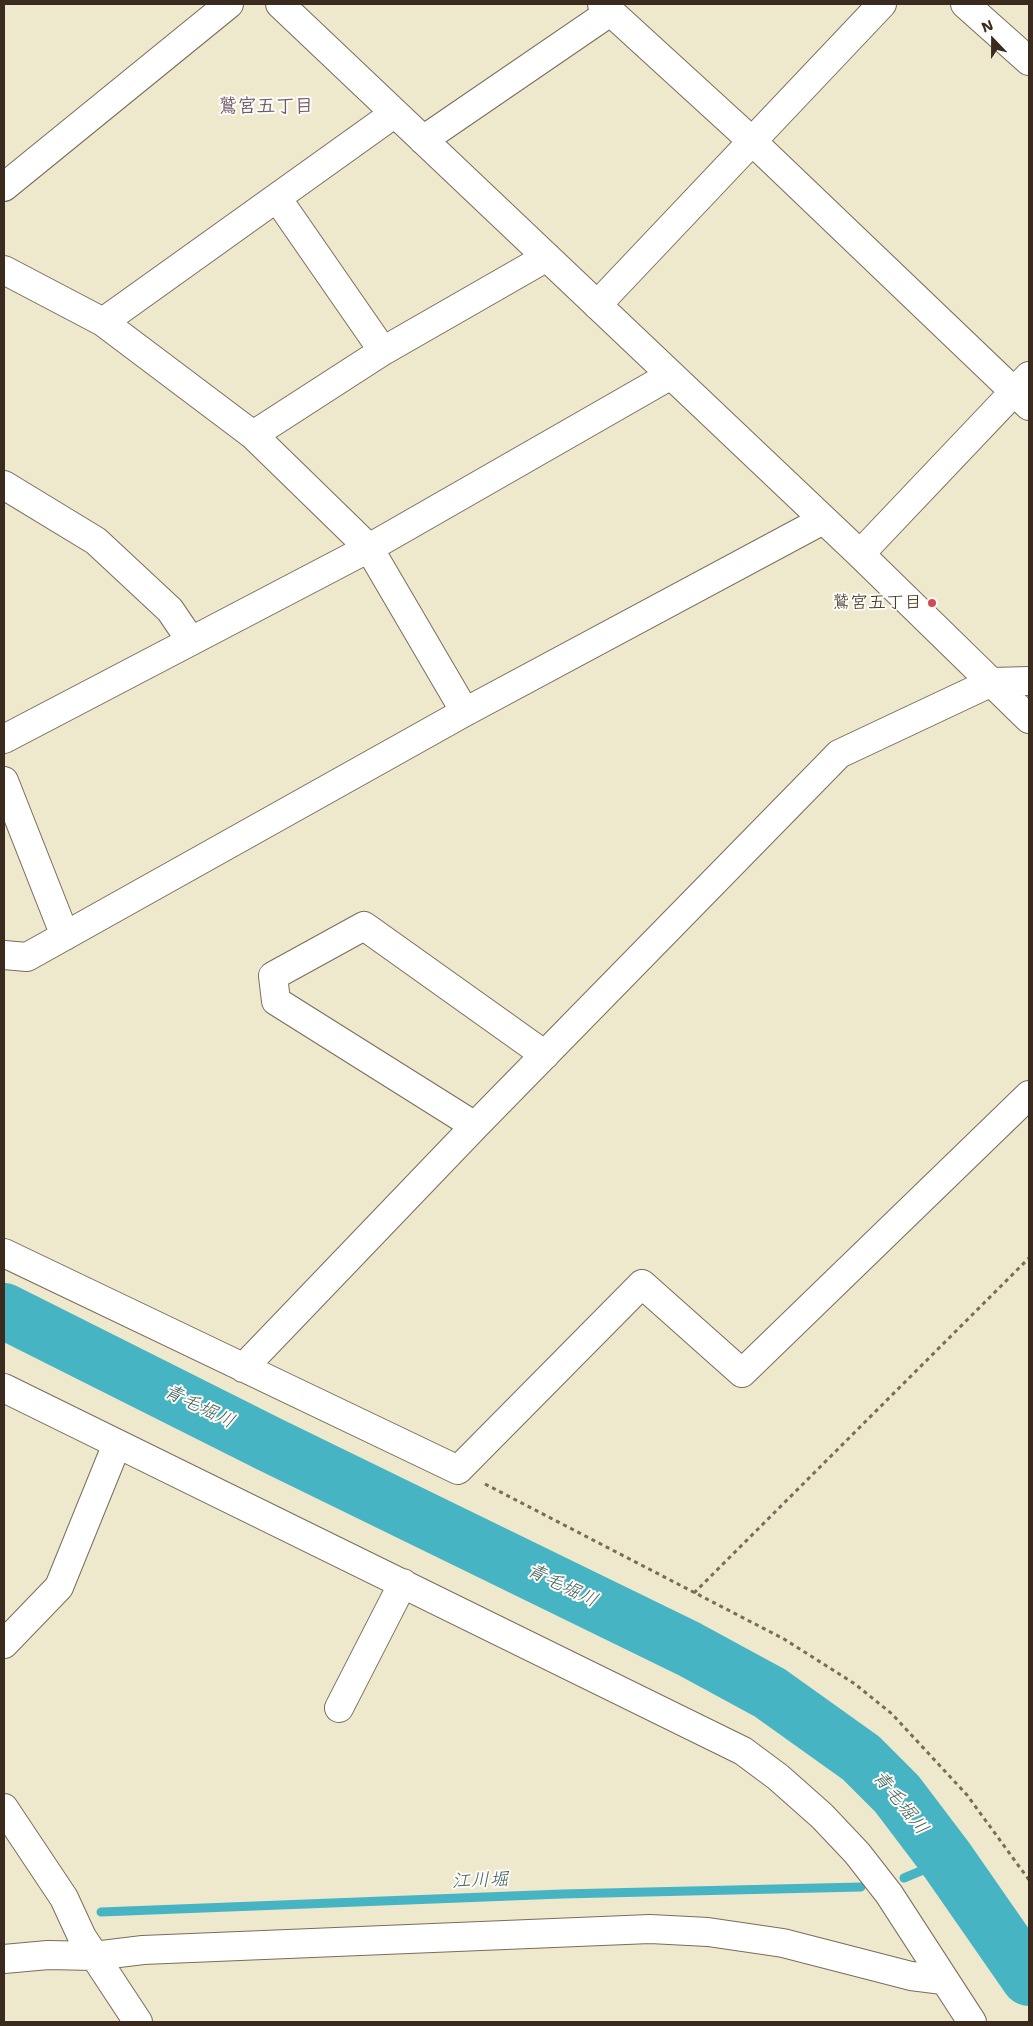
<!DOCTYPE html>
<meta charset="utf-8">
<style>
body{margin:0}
#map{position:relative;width:1033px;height:2026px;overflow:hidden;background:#eee8cd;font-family:"Shantell Sans",sans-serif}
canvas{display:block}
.frame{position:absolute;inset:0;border:5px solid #3b2a1e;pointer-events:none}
.north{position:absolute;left:968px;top:15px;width:50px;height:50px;-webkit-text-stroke:4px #fdfcf7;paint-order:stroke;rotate:338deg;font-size:14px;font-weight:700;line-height:20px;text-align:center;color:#3b2a1e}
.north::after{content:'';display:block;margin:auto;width:18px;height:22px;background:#3b2a1e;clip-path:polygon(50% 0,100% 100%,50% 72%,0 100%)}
</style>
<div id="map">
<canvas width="1033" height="2026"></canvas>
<div class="frame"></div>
<div class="north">N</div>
</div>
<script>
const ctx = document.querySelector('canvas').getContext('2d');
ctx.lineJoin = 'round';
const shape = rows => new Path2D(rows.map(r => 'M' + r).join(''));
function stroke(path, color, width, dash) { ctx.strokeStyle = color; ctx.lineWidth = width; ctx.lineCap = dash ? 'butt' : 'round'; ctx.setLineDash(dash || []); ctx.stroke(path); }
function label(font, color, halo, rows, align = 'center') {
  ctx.font = font + ' "Shantell Sans","Klee One",sans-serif'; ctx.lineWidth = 4; ctx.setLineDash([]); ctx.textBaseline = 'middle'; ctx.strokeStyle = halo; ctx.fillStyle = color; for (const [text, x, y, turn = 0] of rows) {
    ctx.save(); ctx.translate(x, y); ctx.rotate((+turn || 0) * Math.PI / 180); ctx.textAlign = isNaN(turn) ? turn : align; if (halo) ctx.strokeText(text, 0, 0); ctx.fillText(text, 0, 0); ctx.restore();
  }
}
stroke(shape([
 [904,1878,947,1860],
 [101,1912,562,1894,861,1887]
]), '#47b4c3', 9);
stroke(shape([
 [4,1311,271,1445,689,1649,770,1693,861,1758,897,1794,947,1860,1029,1978]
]), '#47b4c3', 56);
const minor = shape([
 [280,4,860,554,1029,719],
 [602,4,753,142,1029,406],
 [965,4,1029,61],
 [423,140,610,12],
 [4,187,229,4],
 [277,198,383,351],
 [4,270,103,322,253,435,369,548,465,712],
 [597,305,882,4],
 [103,322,395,113],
 [253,435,383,351,547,257],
 [4,485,96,541,170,610,191,641],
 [860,554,1029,376],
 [4,739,369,548,671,375],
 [4,781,65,936],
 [4,955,27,957,465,712,823,520],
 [475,1126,276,1001,273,976,364,926,545,1055],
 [4,1253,458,1470,642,1284,742,1373,1029,1095],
 [243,1368,475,1126,839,754,992,682,1029,681],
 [4,1388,743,1751,778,1777,822,1816,857,1853,889,1894,972,2022],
 [4,1644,59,1587,117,1444],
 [339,1708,403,1583],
 [4,1808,64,1898,82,1937,138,2022],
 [4,1959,48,1955,94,1956,143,1950,650,1929,708,1932,783,1943,911,1976,943,1980]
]);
stroke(minor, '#7a6c5b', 30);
stroke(shape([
 [485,1484,784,1639,855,1684,892,1714,967,1795,1029,1880],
 [694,1593,1029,1258]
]), '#7a6c5b', 3, [4, 4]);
stroke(minor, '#fff', 28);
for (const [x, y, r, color] of [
 [932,603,5,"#d1495b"]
]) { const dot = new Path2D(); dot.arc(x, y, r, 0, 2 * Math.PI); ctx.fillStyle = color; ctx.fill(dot); stroke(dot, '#fdfcf7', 2); }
label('18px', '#3b2a1e', '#fdfcf7', [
 ["鷲宮五丁目",922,603]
], 'right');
label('bold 19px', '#71596b', '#fdfcf7', [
 ["鷲宮五丁目",266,107]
]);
label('italic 19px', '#406160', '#fdfcf7', [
 ["青毛堀川",199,1407,26],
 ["青毛堀川",562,1586,26],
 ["青毛堀川",900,1803,51],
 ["江川堀",480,1881,-2]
]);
</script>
